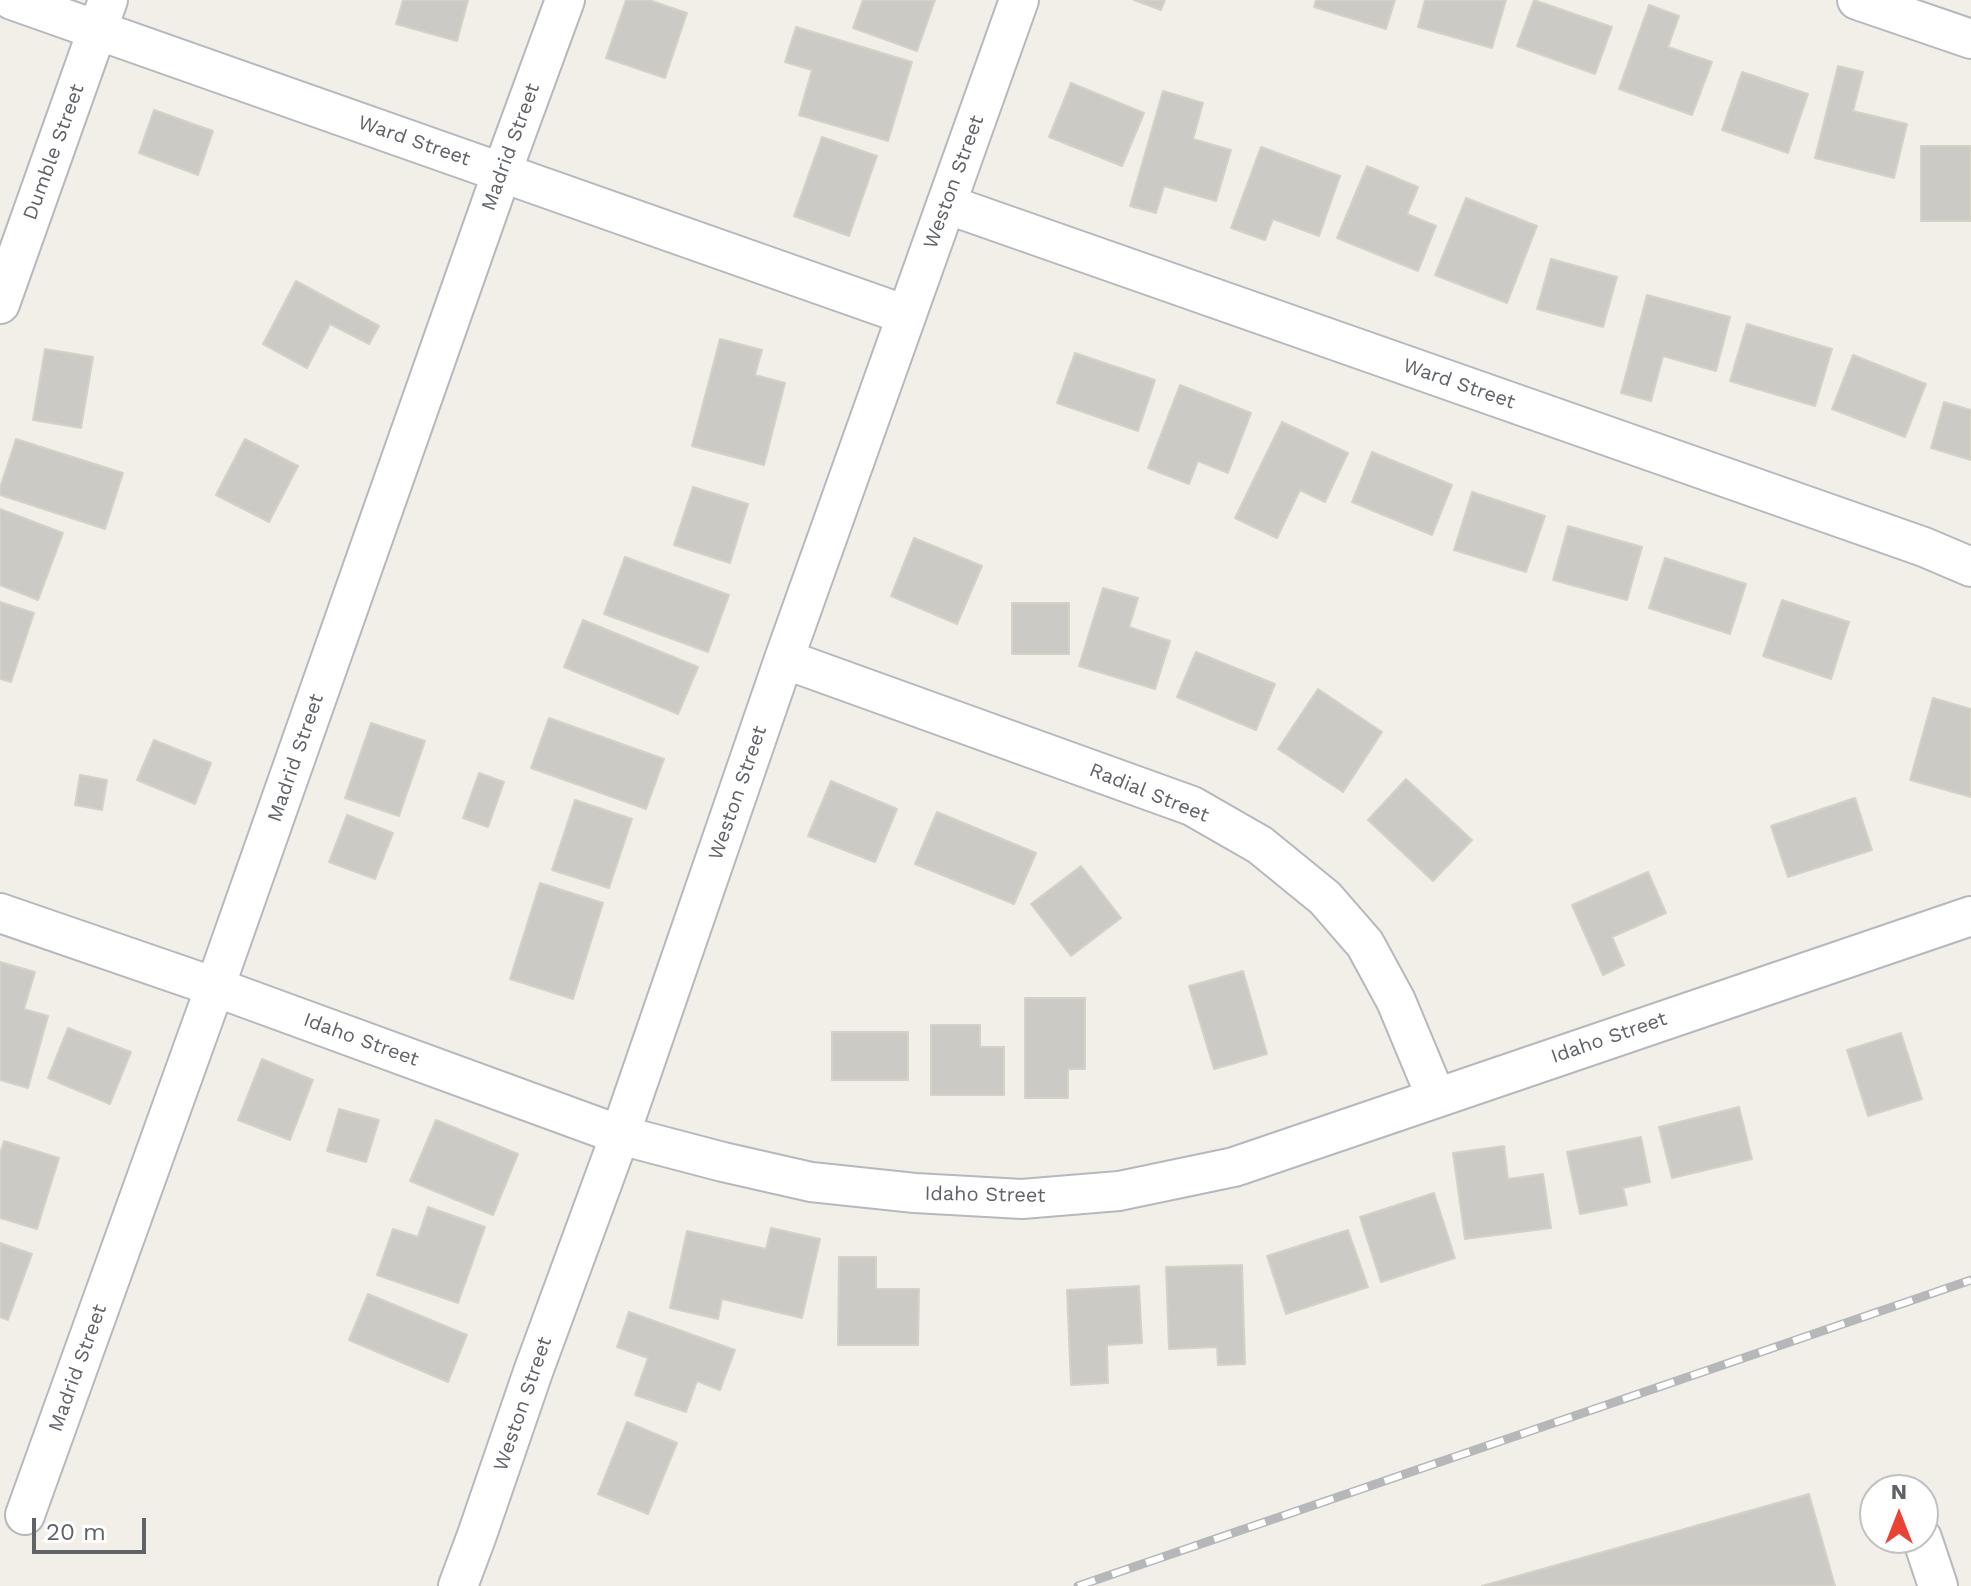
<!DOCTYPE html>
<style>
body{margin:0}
#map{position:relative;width:1971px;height:1586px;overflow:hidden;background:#f1efe8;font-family:"Work Sans",sans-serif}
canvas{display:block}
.north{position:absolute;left:1859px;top:1474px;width:80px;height:80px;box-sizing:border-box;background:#fff;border:2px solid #bfc1c3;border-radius:50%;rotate:0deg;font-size:22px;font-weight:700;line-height:32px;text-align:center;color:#5f6368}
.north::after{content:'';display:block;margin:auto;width:28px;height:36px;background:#ea4335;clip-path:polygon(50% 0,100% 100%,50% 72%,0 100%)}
.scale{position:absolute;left:32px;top:1518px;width:114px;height:36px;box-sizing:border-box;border:4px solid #5f6368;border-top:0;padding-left:10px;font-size:24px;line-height:28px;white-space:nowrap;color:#5f6368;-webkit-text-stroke:6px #fff;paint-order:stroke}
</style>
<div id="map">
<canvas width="1971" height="1586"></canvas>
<div class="north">N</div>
<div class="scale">20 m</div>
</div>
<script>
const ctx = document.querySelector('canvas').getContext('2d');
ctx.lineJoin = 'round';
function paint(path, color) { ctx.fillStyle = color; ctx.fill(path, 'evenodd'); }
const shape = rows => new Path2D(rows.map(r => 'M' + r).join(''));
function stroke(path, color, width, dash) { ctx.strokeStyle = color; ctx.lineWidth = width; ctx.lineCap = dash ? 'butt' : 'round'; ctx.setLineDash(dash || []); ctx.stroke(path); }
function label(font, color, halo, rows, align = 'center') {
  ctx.font = font + ' "Work Sans",sans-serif'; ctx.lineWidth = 6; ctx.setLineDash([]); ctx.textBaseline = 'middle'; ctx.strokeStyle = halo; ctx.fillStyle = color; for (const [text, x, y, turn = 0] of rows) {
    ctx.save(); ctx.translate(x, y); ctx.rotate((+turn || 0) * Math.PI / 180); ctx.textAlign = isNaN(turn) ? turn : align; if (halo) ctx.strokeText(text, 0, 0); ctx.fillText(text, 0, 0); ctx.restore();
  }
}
const building = shape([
 [403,0,468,0,457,41,396,24,403,0],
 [626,0,649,0,687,13,665,78,606,58,626,0],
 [863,0,935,0,917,51,853,28,863,0],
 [1134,0,1165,0,1161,10,1134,0],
 [1316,0,1395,0,1386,29,1314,7,1316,0],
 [1425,0,1506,0,1492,48,1418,27,1425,0],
 [1534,0,1612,27,1595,74,1517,46,1534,0],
 [1649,5,1679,16,1668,47,1712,62,1692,115,1619,89,1649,5],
 [796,27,912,62,888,141,799,115,812,70,785,62,796,27],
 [1838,66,1863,72,1853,111,1907,124,1894,178,1815,158,1838,66],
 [1742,72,1808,94,1788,153,1722,130,1742,72],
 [1071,83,1144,113,1122,166,1049,137,1071,83],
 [1163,91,1203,103,1193,139,1231,150,1216,201,1164,186,1156,213,1130,206,1163,91],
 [154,110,213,131,198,175,139,153,154,110],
 [822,137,877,156,849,236,794,216,822,137],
 [1921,146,1971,146,1971,221,1921,221,1921,146],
 [1261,147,1340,176,1319,236,1273,219,1265,240,1231,228,1261,147],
 [1367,166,1418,187,1407,214,1436,226,1418,271,1337,238,1367,166],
 [1466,198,1537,226,1507,303,1435,275,1466,198],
 [1551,259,1617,277,1603,327,1537,309,1551,259],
 [296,281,379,326,369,344,330,324,307,368,263,344,296,281],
 [1647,295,1730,317,1716,371,1663,356,1651,401,1621,393,1647,295],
 [1747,324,1832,349,1815,406,1730,381,1747,324],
 [720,339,762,350,755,375,785,383,764,465,692,446,720,339],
 [45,349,93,357,81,428,33,420,45,349],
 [1075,353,1155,380,1138,431,1057,403,1075,353],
 [1853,355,1926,384,1905,437,1832,409,1853,355],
 [1180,385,1251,413,1228,473,1198,461,1189,484,1148,468,1180,385],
 [1944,402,1971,410,1971,460,1931,448,1944,402],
 [1282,422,1348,453,1325,502,1300,490,1277,538,1235,518,1282,422],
 [16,439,123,473,105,529,0,495,0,488,16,439],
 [245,439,298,466,269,522,216,495,245,439],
 [1372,452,1452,485,1432,535,1352,502,1372,452],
 [693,487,748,504,730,563,674,545,693,487],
 [1472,492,1545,516,1526,572,1454,550,1472,492],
 [0,509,63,533,38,600,0,585,0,509],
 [1568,526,1642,547,1627,600,1553,580,1568,526],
 [914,538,982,566,957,624,891,596,914,538],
 [625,557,729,595,708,652,604,614,625,557],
 [1665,558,1746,584,1730,634,1649,608,1665,558],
 [1103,588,1138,598,1129,627,1170,641,1155,689,1079,666,1103,588],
 [1782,600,1849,622,1831,679,1763,656,1782,600],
 [0,602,34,613,11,682,0,679,0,602],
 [1012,603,1069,603,1069,654,1012,654,1012,603],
 [583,620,698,667,678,714,564,667,583,620],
 [1196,652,1275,684,1256,730,1177,697,1196,652],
 [1318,689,1382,732,1343,792,1278,749,1318,689],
 [1933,698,1971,709,1971,797,1910,780,1933,698],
 [549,718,664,759,646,809,531,768,549,718],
 [371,723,425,741,399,816,345,798,371,723],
 [154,740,211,763,195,804,137,780,154,740],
 [479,773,504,782,488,827,463,818,479,773],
 [80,775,107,780,102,810,75,805,80,775],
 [1406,779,1472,840,1433,881,1368,820,1406,779],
 [831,781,897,809,875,862,808,836,831,781],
 [1855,798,1872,850,1788,877,1771,826,1855,798],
 [575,800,632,819,609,888,552,870,575,800],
 [937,812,1036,853,1014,904,915,864,937,812],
 [347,815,393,833,375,879,329,862,347,815],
 [1081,866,1121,918,1071,956,1031,904,1081,866],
 [1648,872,1666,913,1612,937,1624,965,1603,975,1572,905,1648,872],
 [540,883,603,903,573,999,510,979,540,883],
 [0,962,35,972,24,1009,48,1016,28,1088,0,1080,0,962],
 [1243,971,1267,1054,1214,1069,1189,986,1243,971],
 [1025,998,1085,998,1085,1069,1068,1069,1068,1098,1025,1098,1025,998],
 [931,1025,980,1025,980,1047,1004,1047,1004,1095,931,1095,931,1025],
 [68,1028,131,1052,110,1104,48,1078,68,1028],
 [832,1032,908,1032,908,1080,832,1080,832,1032],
 [1901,1033,1922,1099,1868,1116,1847,1050,1901,1033],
 [262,1059,313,1080,290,1140,238,1120,262,1059],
 [1739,1107,1752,1159,1672,1178,1659,1127,1739,1107],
 [339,1109,379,1120,366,1162,327,1151,339,1109],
 [436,1120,518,1154,493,1215,410,1181,436,1120],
 [1641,1137,1650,1182,1623,1188,1627,1205,1580,1214,1567,1152,1641,1137],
 [4,1141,59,1158,37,1229,0,1218,0,1154,4,1141],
 [1504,1146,1508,1179,1543,1174,1551,1228,1465,1239,1453,1153,1504,1146],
 [1434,1193,1455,1258,1381,1282,1360,1217,1434,1193],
 [428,1207,485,1227,458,1303,377,1275,393,1229,418,1237,428,1207],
 [771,1228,820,1239,802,1318,722,1299,718,1319,670,1308,687,1231,766,1249,771,1228],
 [1348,1230,1368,1287,1286,1314,1267,1256,1348,1230],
 [0,1243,32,1254,8,1320,0,1317,0,1243],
 [839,1257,876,1257,876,1289,919,1289,918,1345,838,1345,839,1257],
 [1242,1265,1245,1364,1218,1365,1217,1347,1169,1349,1166,1267,1242,1265],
 [1139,1286,1142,1343,1107,1345,1108,1383,1071,1385,1067,1290,1139,1286],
 [368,1294,467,1335,448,1382,349,1340,368,1294],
 [629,1312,735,1350,720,1390,697,1381,686,1412,635,1395,648,1358,617,1347,629,1312],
 [627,1422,677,1443,648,1514,598,1494,627,1422],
 [1809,1494,1835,1586,1482,1586,1809,1494]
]);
paint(building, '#cccac5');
stroke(building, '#d6d1c6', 2);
const minor = shape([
 [12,0,906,315],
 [1857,0,1971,39],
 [946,204,1924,547,1971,567],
 [0,304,108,0],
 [784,659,1192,806,1260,845,1325,898,1365,944,1396,1001,1436,1097],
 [0,913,215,987,620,1135,723,1162,811,1182,915,1193,1022,1199,1119,1191,1234,1167,1971,916],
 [25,1515,215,987,502,172,565,0],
 [1922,1538,1938,1586],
 [458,1586,477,1535,533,1372,620,1135,784,659,1019,0]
]);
stroke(minor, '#b5b8bc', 42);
stroke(minor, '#fff', 38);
const rail = shape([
 [1078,1586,1971,1280]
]);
stroke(rail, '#b6b7b8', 9);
stroke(rail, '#fff', 6, [18]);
label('20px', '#5f6368', '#fff', [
 ["Ward Street",414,141,19],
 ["Madrid Street",511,147,-70],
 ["Dumble Street",54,152,-70],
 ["Weston Street",954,182,-70],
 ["Ward Street",1459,384,19],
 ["Madrid Street",296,758,-71],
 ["Weston Street",738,793,-71],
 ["Radial Street",1149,793,22],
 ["Idaho Street",1609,1038,-19],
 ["Idaho Street",361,1040,20],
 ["Idaho Street",985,1195,1],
 ["Madrid Street",78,1368,-70],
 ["Weston Street",523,1404,-71]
]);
</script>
